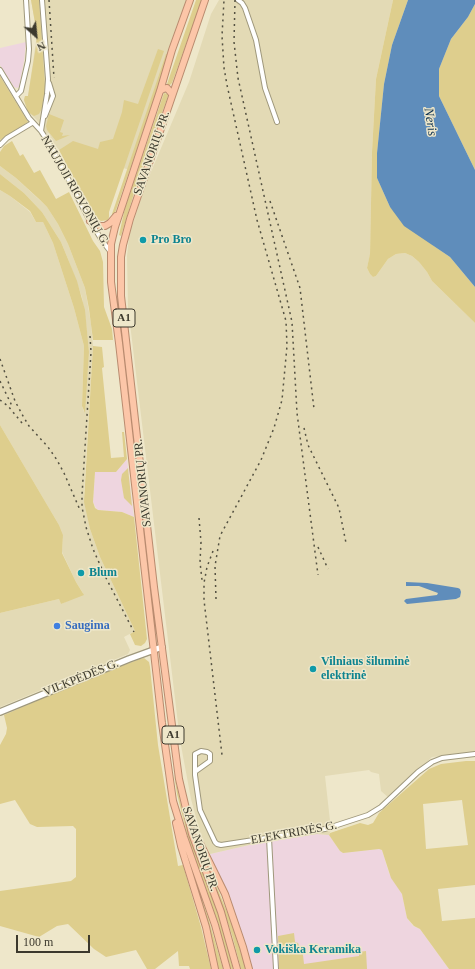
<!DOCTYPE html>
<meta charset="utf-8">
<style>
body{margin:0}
#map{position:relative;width:475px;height:969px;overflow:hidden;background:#eee7ca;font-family:"Times New Roman",serif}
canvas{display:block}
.north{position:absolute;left:16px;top:16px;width:40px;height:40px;-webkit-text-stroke:3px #eee7ca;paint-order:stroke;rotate:153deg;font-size:11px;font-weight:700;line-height:16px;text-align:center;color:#3c392d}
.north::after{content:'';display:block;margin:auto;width:14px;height:18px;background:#3c392d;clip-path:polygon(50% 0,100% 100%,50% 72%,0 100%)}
.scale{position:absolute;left:16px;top:935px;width:74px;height:18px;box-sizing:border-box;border:2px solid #3c392d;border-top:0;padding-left:5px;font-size:12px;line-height:14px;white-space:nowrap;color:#3c392d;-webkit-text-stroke:3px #eee7ca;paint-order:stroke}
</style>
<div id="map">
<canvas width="475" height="969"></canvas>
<div class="north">N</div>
<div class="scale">100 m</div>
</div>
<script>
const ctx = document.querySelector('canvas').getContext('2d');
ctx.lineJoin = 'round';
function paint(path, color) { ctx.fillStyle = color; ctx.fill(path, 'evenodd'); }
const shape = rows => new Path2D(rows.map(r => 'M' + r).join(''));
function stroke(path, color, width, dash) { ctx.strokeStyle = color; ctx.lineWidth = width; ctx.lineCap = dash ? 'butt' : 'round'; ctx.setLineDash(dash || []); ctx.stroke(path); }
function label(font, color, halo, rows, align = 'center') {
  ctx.font = font + ' "Times New Roman",serif'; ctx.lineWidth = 3; ctx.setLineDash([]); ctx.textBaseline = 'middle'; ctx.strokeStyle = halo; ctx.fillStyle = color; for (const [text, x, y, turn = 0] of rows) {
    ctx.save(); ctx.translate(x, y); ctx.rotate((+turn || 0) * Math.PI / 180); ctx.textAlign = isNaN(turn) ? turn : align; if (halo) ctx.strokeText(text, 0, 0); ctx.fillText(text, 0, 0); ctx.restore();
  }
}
paint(shape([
 [26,42,24,61,19,87,17,88,14,87,0,65,0,48],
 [127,459,134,517,122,512,98,510,96,508,93,502,95,472,116,472],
 [317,834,329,835,340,851,343,853,379,849,382,850,389,873,402,894,407,918,413,926,420,929,449,969,251,969,225,889,210,854,249,845]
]), '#eed5df');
paint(shape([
 [31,0,186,0,130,170,59,150,36,119,28,112,24,100,25,96,28,96,37,34],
 [219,0,393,0,376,79,372,152,370,255,367,268,370,274,373,277,376,276,388,259,396,254,405,253,412,256,419,262,427,272,432,281,475,323,475,752,432,757,389,798,381,791,379,774,371,772,369,770,325,776,331,830,329,835,317,834,249,845,210,854,196,826,198,825,191,799,180,740,128,307,127,256,129,236,145,186,189,82,211,14],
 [0,166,16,178,47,207,58,224,68,244,85,288,91,324,93,346,84,493,90,529,100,557,135,631,124,637,130,650,128,654,0,707,0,613,59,599,61,604,83,593,76,582,62,552,63,535,59,525,0,425,0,190,10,196,30,212,36,222,43,222,53,243,74,308,84,346,82,406,84,412,89,352,86,323,82,297,68,259,61,242,42,212,24,193,0,174]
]), '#e3dab5');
paint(shape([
 [31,0,39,0,45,86,42,108,39,114,34,116,28,112,24,100,25,96,28,96,36,46,37,34],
 [196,0,202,0,172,83,169,86,167,84],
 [393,0,408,0,392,45,384,84,377,153,377,178,390,207,434,246,450,257,475,287,475,323,432,281,427,272,419,262,412,256,405,253,396,254,388,259,376,276,373,277,370,274,367,268,370,254,372,152,376,79],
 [475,4,475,170,439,96,439,69,451,39,468,17],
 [158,49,164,51,109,212,109,217,108,220,101,221,92,215,59,150,73,141,98,149,100,142,113,139,122,112,124,100,138,104],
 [166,54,168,54,169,55,115,213,112,215,112,214],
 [0,76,28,122,0,140],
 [164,93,168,94,168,96,139,177,121,236,119,235,125,208],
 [49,114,64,120,60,132,63,133,62,136,70,135,56,141,47,130,46,126],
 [12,141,20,156,23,154,34,173,40,170,56,199,69,192,93,241,100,251,103,262,104,307,112,329,113,340,93,340,89,309,85,288,68,244,58,224,47,207,39,199,16,178,0,166,0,152,4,146],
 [0,174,24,193,42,212,61,242,77,281,85,310,89,352,85,413,82,406,84,346,74,308,53,243,43,222,36,222,30,211,10,196,0,190],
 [93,346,102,347,104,367,102,368,111,458,124,457,122,432,124,432,127,459,116,472,95,472,93,502,95,508,98,510,122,512,134,517,147,639,145,643,141,646,135,645,130,634,135,631,100,557,90,529,84,502],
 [0,425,59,525,63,535,62,553,76,582,84,595,61,604,59,599,0,613],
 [128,468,132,506,124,498,121,480,122,474],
 [144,658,149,662,150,667,158,745,178,866,183,865,201,927,211,969,190,969,189,966,179,966,178,951,155,969,147,969,136,950,106,957,94,949,68,924,57,926,39,937,0,926,0,891,71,881,76,877,76,829,73,826,37,827,30,824,15,800,0,804,0,745,6,734,7,728,4,715,88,679,140,659],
 [466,761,475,761,475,885,438,889,442,921,475,918,475,969,449,969,420,929,414,926,407,918,402,894,391,878,382,850,379,849,343,853,340,851,329,835,330,833,360,823,368,825,373,823,379,813,429,769,441,764],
 [462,800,468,845,426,849,423,804],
 [174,774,185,822,222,925,233,969,230,969,218,923,188,838,177,794],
 [207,863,232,924,246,969,241,969,232,935],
 [196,883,208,917,223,969,218,969,213,942],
 [294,933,295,942,298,943,303,955,304,964,359,956,359,952,366,951,367,969,279,969,278,936]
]), '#dece8d');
paint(shape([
 [408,0,475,0,475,4,468,17,451,39,439,69,439,96,475,170,475,287,450,257,404,226,390,207,377,178,377,153,384,84,392,45],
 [406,582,427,583,458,588,460,589,461,592,460,597,456,599,407,604,404,601,406,599,437,595,438,593,419,586,406,586]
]), '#5f8dbb');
const minor = shape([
 [238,0,242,3,245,8,256,40,265,88,277,122],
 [0,70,29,118,41,131,52,148,90,221,103,242,110,251],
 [16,96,21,91,28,61,29,49,26,0],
 [45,116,53,96,49,83],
 [41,131,47,94,48,79,42,0],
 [0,145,7,138,32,123],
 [196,771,210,761,210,754,207,752,201,751,195,754,195,775,200,810,215,842,217,844,221,845,325,829,368,815,381,807,418,772,432,762,442,758,475,754],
 [269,838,276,969]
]);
const secondary = shape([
 [0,712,129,659,162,647]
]);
const trunk = shape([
 [190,0,172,50,160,91,115,227,111,244,111,282,119,343,162,723,173,801,184,837,215,925,227,969],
 [205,0,130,219,123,245,121,257,121,296,154,587,179,779,192,834,221,912,237,969],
 [160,91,163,89,167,88,172,94],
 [90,221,100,226,105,226,110,223,116,216],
 [176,823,181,846,206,927,215,969],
 [198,839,225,894,243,947,249,969]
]);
stroke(minor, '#9f987c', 6);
stroke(secondary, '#9f987c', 8);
stroke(trunk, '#b98b6f', 8);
stroke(minor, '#fff', 4);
stroke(secondary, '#fff', 5.5);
stroke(trunk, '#fcc6a8', 6);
stroke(shape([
 [49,0,54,78],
 [235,0,234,42,238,78,292,322,297,413,318,575],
 [270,201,300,288,314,409],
 [90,336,91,352,82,495,82,507,86,527,93,549,105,576,134,632],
 [0,359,15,401,23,416,29,426,48,447,57,460,64,473,80,510],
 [0,381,12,406],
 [0,400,8,406,22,423],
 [304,428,308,445,339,508,346,543],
 [199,518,201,542,200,562,202,580],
 [318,547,328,569],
 [213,551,207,567,204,583,204,600,222,755],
 [216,599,215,566,220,536,261,460,274,428,282,400,287,346,286,321,257,220,227,85,224,68,222,36,224,0]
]), '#545142', 1.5, [2, 4]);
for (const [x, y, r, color] of [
 [143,240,4,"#0f9aa8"],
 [81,573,4,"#0f9aa8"],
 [57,626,4,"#3f7fe0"],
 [313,669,4,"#0f9aa8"],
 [257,950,4,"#0f9aa8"]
]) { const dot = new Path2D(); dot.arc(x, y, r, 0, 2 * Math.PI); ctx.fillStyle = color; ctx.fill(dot); stroke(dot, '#eee7ca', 1.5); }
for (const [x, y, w] of [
 [124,318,22],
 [173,735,22]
]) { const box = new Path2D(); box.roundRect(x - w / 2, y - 9, w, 18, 3); ctx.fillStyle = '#eee7ca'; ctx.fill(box); stroke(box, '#3c392d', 1); }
label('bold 11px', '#3c392d', null, [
 ["A1",124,318],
 ["A1",173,735]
]);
label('12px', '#3c392d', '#eee7ca', [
 ["SAVANORIŲ PR.",152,153,-71],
 ["NAUJOJI RIOVONIŲ G.",75,191,60],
 ["SAVANORIŲ PR.",143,483,-96],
 ["VILKPĖDĖS G.",81,678,-22],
 ["ELEKTRINĖS G.",294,833,-10],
 ["SAVANORIŲ PR.",200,849,71]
]);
label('bold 12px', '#0d838f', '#eee7ca', [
 ["Pro Bro",151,240],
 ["Blum",89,573],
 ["Vilniaus šiluminė",321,662],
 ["elektrinė",321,676],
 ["Vokiška Keramika",265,950]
], 'left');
label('bold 12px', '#366cbe', '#eee7ca', [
 ["Saugima",65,626]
], 'left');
label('italic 13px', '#0b2f4e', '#eee7ca', [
 ["Neris",430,122,81]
]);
</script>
